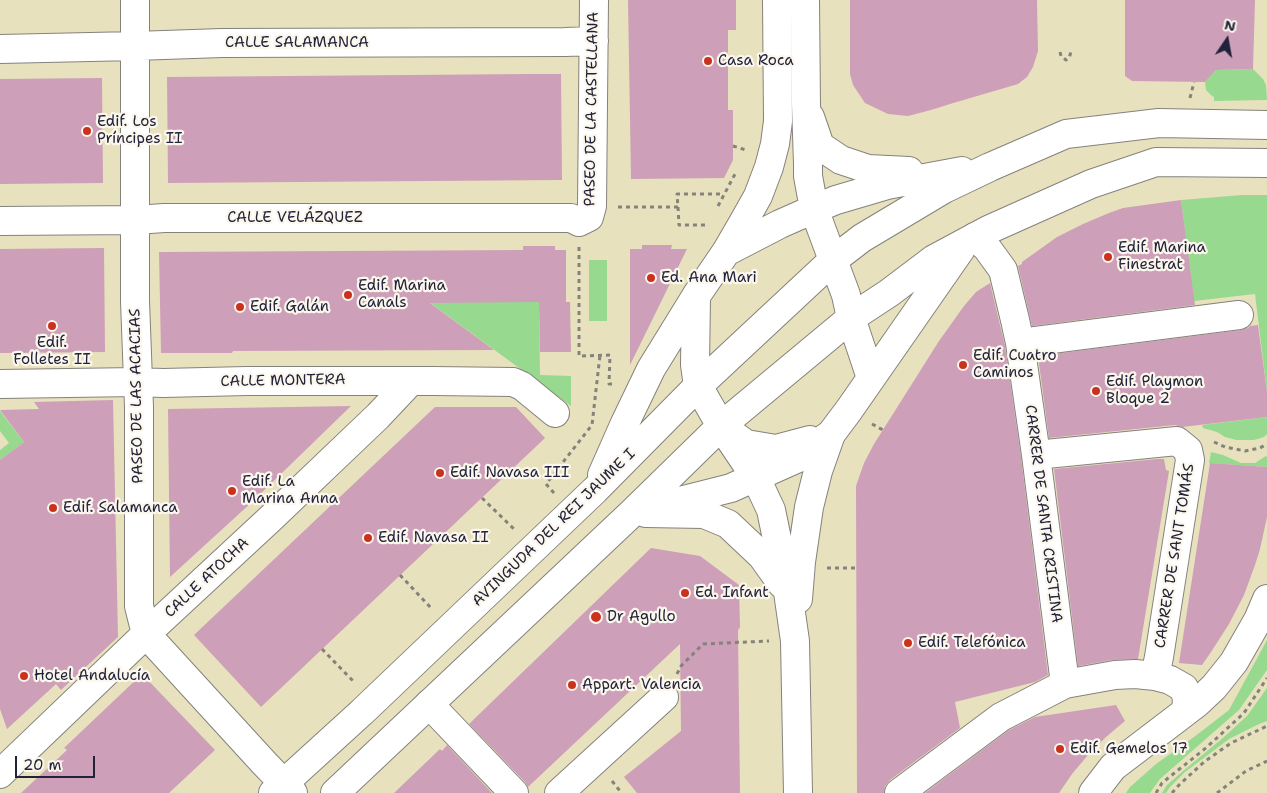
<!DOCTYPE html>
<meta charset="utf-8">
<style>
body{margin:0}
#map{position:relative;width:1267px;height:793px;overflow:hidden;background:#e8e1be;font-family:"Shantell Sans",sans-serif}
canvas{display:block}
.north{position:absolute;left:1202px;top:15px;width:50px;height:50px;-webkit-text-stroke:4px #fbf7ec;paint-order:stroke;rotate:12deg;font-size:14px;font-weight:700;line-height:20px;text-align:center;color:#22223b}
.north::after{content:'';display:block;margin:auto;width:18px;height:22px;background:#22223b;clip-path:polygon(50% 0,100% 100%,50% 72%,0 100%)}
.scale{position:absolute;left:15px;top:756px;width:80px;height:22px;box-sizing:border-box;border:2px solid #22223b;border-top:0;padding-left:6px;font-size:15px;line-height:18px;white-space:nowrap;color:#22223b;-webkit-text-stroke:4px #fbf7ec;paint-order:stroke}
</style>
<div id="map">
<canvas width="1267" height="793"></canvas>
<div class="north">N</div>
<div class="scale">20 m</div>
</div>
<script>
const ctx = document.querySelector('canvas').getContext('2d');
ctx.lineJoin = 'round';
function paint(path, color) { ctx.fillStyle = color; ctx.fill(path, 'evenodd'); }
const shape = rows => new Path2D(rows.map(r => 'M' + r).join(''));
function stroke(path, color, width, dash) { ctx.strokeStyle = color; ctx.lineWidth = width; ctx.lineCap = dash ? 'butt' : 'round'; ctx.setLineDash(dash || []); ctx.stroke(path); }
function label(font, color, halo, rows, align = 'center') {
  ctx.font = font + ' "Shantell Sans",sans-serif'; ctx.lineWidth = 4.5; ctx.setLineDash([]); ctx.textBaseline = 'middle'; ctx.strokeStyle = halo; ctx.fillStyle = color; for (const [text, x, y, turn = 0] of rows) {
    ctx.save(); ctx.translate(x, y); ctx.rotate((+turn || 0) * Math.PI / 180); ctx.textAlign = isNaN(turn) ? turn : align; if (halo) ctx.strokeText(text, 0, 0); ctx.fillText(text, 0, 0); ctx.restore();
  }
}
paint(shape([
 [1253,69,1263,79,1266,85,1267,100,1214,101,1214,97,1211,95,1206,90,1205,82,1216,70],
 [1242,195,1267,195,1267,392,1255,294,1194,301,1181,200],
 [589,260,607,260,607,321,589,321],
 [429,302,539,302,540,375,571,376,571,406],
 [0,411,24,442,0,460,0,450,9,443,0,431],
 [1267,417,1267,434,1264,437,1254,440,1236,440,1225,437,1217,432,1203,428,1202,425],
 [1211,452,1223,455,1241,463,1255,463,1266,456,1267,457,1267,467,1209,463],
 [1267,640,1267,670,1239,710,1160,779,1150,793,1126,793,1130,787,1156,764,1194,737,1229,710],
 [1267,688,1267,721,1259,724,1229,739,1185,772,1170,787,1166,793,1162,793,1167,785,1183,771,1224,737,1247,716]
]), '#98d990');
paint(shape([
 [628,0,736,0,736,30,728,30,728,110,733,110,733,160,724,178,631,179],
 [850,0,1037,0,1038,51,1033,67,1027,77,1018,84,950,104,931,110,908,116,888,114,865,103,853,85,850,74],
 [1125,0,1255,0,1253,69,1216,70,1205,82,1132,81,1125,76],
 [530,74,561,74,562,180,168,183,167,77],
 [102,78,103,183,0,184,0,79],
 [1181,200,1195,305,1032,326,1018,266,1022,264,1022,262,1057,237,1083,224,1109,213,1123,208],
 [642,245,672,245,671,249,687,249,630,365,630,249,642,249],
 [523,246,555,246,555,250,566,250,566,302,570,302,571,352,540,352,539,302,430,303,494,350,233,351,232,353,161,353,159,252,523,250],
 [104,248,105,352,0,353,0,249],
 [990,283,1005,346,1021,457,1048,675,1035,682,955,702,960,728,890,780,885,786,884,793,857,793,856,486,864,463,874,444,939,341,964,306,976,292],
 [1258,325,1267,392,1267,417,1182,427,1175,425,1049,438,1038,356,1241,330,1248,328,1250,326],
 [113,400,118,637,61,690,56,684,7,729,0,709,0,460,24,442,0,410,39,409,34,402],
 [351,406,252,502,170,577,168,409],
 [435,407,516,407,545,438,261,707,194,635],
 [1157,459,1164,459,1166,470,1169,471,1138,659,1112,660,1078,666,1054,469],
 [1210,463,1267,467,1267,517,1260,549,1255,565,1244,595,1229,624,1211,652,1202,665,1179,663],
 [651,548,700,556,739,585,740,628,739,628,738,631,740,793,637,793,624,777,681,731,680,644,528,787,525,782,469,724],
 [142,674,215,750,169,793,21,793,67,750,64,748],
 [1116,705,1125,721,1106,737,1088,755,1072,774,1059,793,925,793,1009,730,1035,717],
 [447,745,492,793,394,793,440,749,442,751]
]), '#cd9fb8');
const street = shape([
 [135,0,135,301,139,407,139,606,146,634,265,764,293,793],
 [0,49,135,46,222,43,565,42,594,41],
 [0,221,136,220,164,218,571,218,579,222,589,217,592,206,594,0],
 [975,237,987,248,1003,270,1015,320,1020,343,1036,455,1065,684],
 [1020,343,1239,315],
 [0,384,137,382,163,383,247,381,433,381,513,382,522,386,555,413],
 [1036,455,1177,441,1188,450,1190,460,1159,657,1155,676],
 [756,478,771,510,788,592,795,641,798,793],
 [646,513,704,514,728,524,762,556,782,584],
 [798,599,801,562,809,507,818,471,831,434],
 [429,704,514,793],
 [0,774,146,634,270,519,378,416,411,381],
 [559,793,664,697],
 [899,793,1001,717,1065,684,1115,675,1135,674,1155,676,1170,680,1184,688,1187,699,1186,711],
 [1093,793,1113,767,1197,703,1214,687,1234,662,1258,620,1267,599]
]);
const secondary = shape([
 [805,0,806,104,808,164,808,176,814,209,846,295,851,318,871,378],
 [810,117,820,146,841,160,868,169,909,171],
 [726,252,780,224,814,209,836,200,887,185,962,171],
 [696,297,695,365,698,386,721,426,756,478],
 [725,429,746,444,776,449,810,440],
 [602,475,625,423,651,369,696,296,726,252,744,221,758,196,769,167,775,144,778,121,777,0],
 [632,513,731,488,796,459,831,434,849,410,961,249],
 [273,793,362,712,595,490,698,386,832,261,862,238,944,189,990,167,1066,134,1159,123,1267,125],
 [335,793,632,513,721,426,851,318,889,293,934,259,988,230,1091,184,1156,162,1267,163]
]);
stroke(street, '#85827c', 30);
stroke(secondary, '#85827c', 30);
stroke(shape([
 [1060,52,1061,56,1066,60,1069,58,1071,52],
 [1190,98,1194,82],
 [733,146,746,150],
 [718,206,735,174],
 [618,207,678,207,677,194,724,194],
 [678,207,679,225,709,225],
 [579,247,579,356,610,355,609,384,614,384],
 [872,424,883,430],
 [1214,442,1225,447,1245,451,1260,448,1267,444],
 [554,493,546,484,592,425,600,355],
 [482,498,514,529],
 [827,568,856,568],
 [400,575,432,609],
 [322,649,355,683],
 [677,674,681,666,703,644,769,641],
 [612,781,620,791],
 [1156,793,1162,783,1207,747,1244,713,1267,678],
 [1172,793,1179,785,1204,762,1231,743,1267,726],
 [1217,793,1246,771,1267,761]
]), '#85827c', 3, [4, 4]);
stroke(street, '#fff', 28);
stroke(secondary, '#fff', 28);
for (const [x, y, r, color] of [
 [708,61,5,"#c8321e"],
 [87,131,5,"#c8321e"],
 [1108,257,5,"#c8321e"],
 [651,278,5,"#c8321e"],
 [348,295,5,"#c8321e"],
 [240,307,5,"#c8321e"],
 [52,326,5,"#c8321e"],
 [963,365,5,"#c8321e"],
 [1096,391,5,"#c8321e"],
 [440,473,5,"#c8321e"],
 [232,491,5,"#c8321e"],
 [53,508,5,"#c8321e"],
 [368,538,5,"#c8321e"],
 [685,593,5,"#c8321e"],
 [596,617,6,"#c8321e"],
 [908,643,5,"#c8321e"],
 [24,676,5,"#c8321e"],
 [572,685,5,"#c8321e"],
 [1060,749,5,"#c8321e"]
]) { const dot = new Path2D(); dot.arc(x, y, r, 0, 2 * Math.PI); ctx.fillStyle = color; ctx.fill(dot); stroke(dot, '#fbf7ec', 2); }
label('15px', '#22223b', '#fbf7ec', [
 ["CALLE SALAMANCA",297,43],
 ["PASEO DE LA CASTELLANA",592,109,-89],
 ["CALLE VELÁZQUEZ",295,218],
 ["CALLE MONTERA",283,381,-1],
 ["PASEO DE LAS ACACIAS",137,396,-91],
 ["CARRER DE SANTA CRISTINA",1043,514,83],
 ["AVINGUDA DEL REI JAUME I",554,528,-44],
 ["CARRER DE SANT TOMÁS",1175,556,-81],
 ["CALLE ATOCHA",207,578,-43]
]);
label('15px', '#22223b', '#fbf7ec', [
 ["Casa Roca",718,61],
 ["Edif. Los",97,122],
 ["Príncipes II",97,139],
 ["Edif. Marina",1118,248],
 ["Finestrat",1118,265],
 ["Ed. Ana Mari",661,278],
 ["Edif. Marina",358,286],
 ["Canals",358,303],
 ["Edif. Galán",250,307],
 ["Edif.",52,343,"center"],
 ["Folletes II",52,360,"center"],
 ["Edif. Cuatro",973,356],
 ["Caminos",973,373],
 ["Edif. Playmon",1106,382],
 ["Bloque 2",1106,399],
 ["Edif. Navasa III",450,473],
 ["Edif. La",242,482],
 ["Marina Anna",242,499],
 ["Edif. Salamanca",63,508],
 ["Edif. Navasa II",378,538],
 ["Ed. Infant",695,593],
 ["Dr Agullo",607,617],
 ["Edif. Telefónica",918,643],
 ["Hotel Andalucía",34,676],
 ["Appart. Valencia",582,685],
 ["Edif. Gemelos 17",1070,749]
], 'left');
</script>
